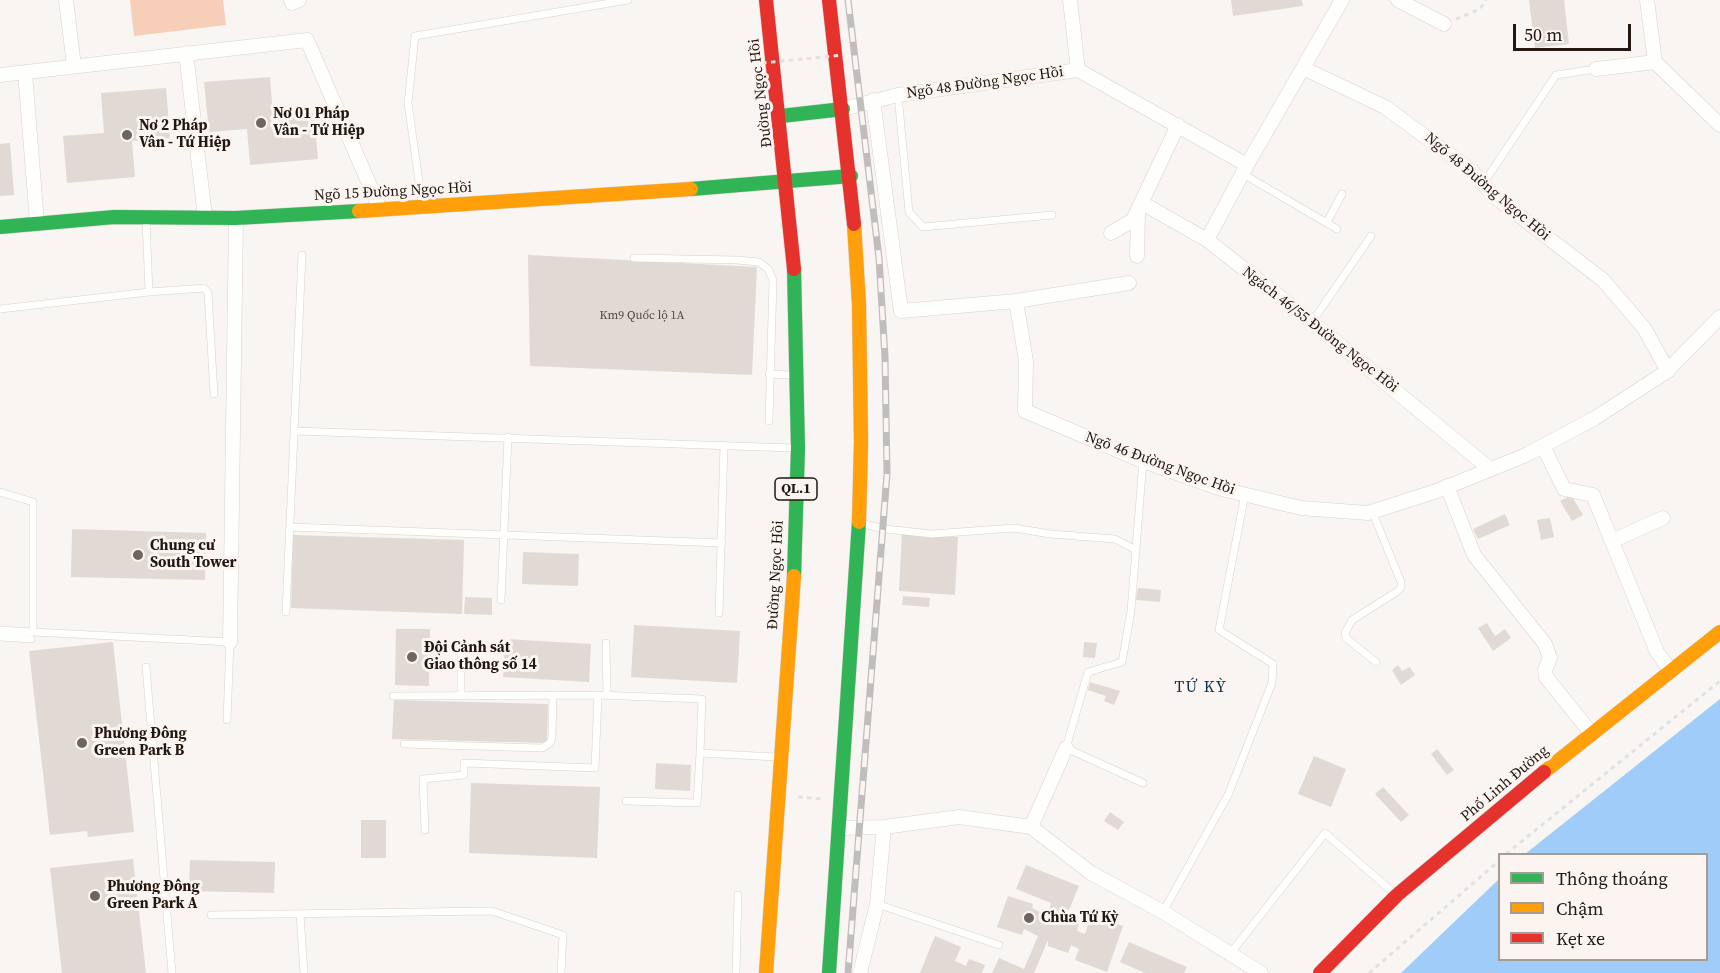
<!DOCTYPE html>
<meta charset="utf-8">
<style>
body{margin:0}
#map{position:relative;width:1720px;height:973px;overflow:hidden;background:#f8f5f3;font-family:"Source Serif 4",serif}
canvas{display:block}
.legend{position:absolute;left:1498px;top:853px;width:210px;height:108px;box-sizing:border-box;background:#fbf4f0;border:2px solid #a59c96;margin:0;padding:8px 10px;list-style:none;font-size:18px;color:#231710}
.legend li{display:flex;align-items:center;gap:12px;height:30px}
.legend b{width:30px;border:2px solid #a59c96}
.scale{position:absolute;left:1513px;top:24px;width:118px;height:27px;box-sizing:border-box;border:3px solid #231710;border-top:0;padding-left:8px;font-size:18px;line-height:21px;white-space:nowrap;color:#231710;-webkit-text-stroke:4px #fbf4f0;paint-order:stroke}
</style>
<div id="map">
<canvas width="1720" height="973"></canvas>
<ul class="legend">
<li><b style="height:8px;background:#30b455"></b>Thông thoáng</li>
<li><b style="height:8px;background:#ff9f0a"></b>Chậm</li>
<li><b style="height:8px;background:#e5322d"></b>Kẹt xe</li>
</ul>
<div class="scale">50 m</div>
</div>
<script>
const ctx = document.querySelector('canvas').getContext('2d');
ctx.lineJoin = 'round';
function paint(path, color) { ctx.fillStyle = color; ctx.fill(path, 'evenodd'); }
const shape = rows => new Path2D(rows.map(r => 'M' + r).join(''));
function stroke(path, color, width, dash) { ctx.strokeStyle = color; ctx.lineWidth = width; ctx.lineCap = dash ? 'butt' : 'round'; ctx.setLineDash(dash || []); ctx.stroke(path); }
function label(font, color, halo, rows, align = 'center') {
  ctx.font = font + ' "Source Serif 4",serif'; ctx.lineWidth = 6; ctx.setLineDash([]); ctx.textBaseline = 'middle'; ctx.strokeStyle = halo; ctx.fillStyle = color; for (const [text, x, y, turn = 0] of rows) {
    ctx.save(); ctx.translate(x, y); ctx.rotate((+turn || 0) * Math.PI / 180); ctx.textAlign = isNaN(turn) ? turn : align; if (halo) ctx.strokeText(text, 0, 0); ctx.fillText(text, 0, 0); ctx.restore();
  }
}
paint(shape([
 [130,0,223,0,226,25,134,36]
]), '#f7cfb8');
paint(shape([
 [1720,699,1720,973,1401,973,1499,879,1500,960,1706,960,1706,854,1525,854]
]), '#a0ccf9');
paint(shape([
 [1231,0,1302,0,1303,6,1233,16],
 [1529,0,1564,0,1569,44,1535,48],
 [270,77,273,116,314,113,318,159,250,165,247,129,209,132,204,82],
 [166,88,170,138,132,141,135,177,67,183,63,136,104,133,101,93],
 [10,143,14,195,0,196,0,144],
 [528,255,757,267,752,375,530,366],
 [1571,495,1583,515,1572,521,1560,501],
 [1505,514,1510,525,1478,539,1473,529],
 [1550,518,1554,537,1541,540,1537,520],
 [72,529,206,533,205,580,71,577],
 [902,534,958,537,955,595,899,591],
 [293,535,464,540,462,614,291,608],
 [523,552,579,554,578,586,522,584],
 [1138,588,1161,590,1160,602,1136,600],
 [903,596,930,598,929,607,902,605],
 [465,597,492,598,492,615,464,614],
 [1487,623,1495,636,1505,629,1511,638,1493,651,1478,628],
 [634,625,740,631,737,683,631,677],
 [396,629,430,629,429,686,395,685],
 [505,639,591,644,589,682,503,677],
 [113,642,134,832,88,837,87,831,50,835,29,651],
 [1084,642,1097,643,1095,658,1083,657],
 [1398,665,1402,671,1410,667,1415,675,1401,685,1392,670],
 [1090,682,1120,691,1114,705,1104,701,1106,696,1088,690],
 [394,700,548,704,547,743,392,739],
 [1437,749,1454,770,1447,775,1431,754],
 [1314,756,1346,769,1331,807,1298,794],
 [656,763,691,765,690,791,655,789],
 [471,783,600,787,597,858,469,853],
 [1383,787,1409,815,1401,822,1375,794],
 [1110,812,1124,822,1118,830,1104,821],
 [361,820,386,820,386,858,361,858],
 [133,859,146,973,62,973,50,868],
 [190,860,275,862,274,893,189,891],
 [1026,865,1079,886,1069,910,1062,907,1059,915,1079,923,1077,931,1085,934,1091,915,1123,926,1107,972,1075,960,1079,949,1071,945,1068,953,1048,946,1048,940,1034,973,992,973,999,958,1024,969,1038,936,1024,929,1022,935,997,927,1008,896,1033,904,1032,908,1047,915,1051,903,1016,889],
 [935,936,961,947,955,961,966,966,969,959,985,965,982,973,920,973],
 [1129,942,1187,967,1184,973,1145,973,1120,962]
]), '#e1d9d4');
const lane = shape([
 [898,95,909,212,923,227,1052,215],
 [1243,174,1337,229],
 [1483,184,1556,75,1596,69],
 [422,203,408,103,415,36,628,0],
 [146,220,149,292,204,288,208,293,214,394],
 [1327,222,1342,194],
 [634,258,737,260,759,262,768,269,773,280,769,421],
 [0,309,149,292],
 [1312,322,1371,236],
 [769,374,791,375],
 [295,431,792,448],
 [0,492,33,502,33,632,0,630],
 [1372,511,1401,582,1401,587,1398,591,1352,620,1345,633,1346,638,1376,662],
 [864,524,885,529,932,534,1014,528,1050,534,1115,539,1136,550],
 [291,527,722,543],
 [501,600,508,437],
 [286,612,302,255],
 [719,613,724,445],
 [33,632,230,642,227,720],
 [0,637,31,639],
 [606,643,607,695],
 [461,645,461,695],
 [146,667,172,973],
 [393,696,598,695,702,699,700,753],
 [404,744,542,748,550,743,552,738,553,695],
 [1143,783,1066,748,1088,672,1122,662,1131,611,1143,461],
 [626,801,697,803,700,753,776,757],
 [425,830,423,779,464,775,464,763,595,768,598,695],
 [877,904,999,945],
 [1163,912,1228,795,1272,683,1273,664,1219,630,1245,494],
 [300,914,304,973],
 [211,915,492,911,563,935,561,973],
 [1230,954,1325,833,1395,894],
 [736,973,738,895]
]);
const street = shape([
 [66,0,74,66],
 [291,0,292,3,299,0],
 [1070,0,1078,70],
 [1398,0,1444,24],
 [1647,0,1655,62,1720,125],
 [186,53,205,217],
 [1303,68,1385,107,1472,171,1495,197,1603,280,1644,328,1668,371],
 [1596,69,1655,62],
 [25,72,37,223],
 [0,75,307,40,380,209],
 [873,100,901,311,1016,301,1026,361,1025,411,1143,461,1218,488,1301,508,1368,513,1437,491,1526,455,1595,418,1666,372,1720,317],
 [843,109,898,95,1078,70,1247,165,1207,240],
 [1247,165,1342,0],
 [1142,203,1207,240,1312,322,1490,469],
 [1111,233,1133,220,1178,125],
 [1137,256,1138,213],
 [1016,301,1129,283],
 [1543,446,1564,489,1593,495,1657,652,1671,671],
 [1447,486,1474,555,1545,644,1550,658,1545,670,1546,677,1591,733],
 [1612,541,1663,518],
 [230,642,236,218],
 [1031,827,1066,748],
 [840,828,884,827,959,817,1031,827,1091,873,1163,912,1261,973],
 [860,973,877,904,884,827]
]);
const fast = shape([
 [781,116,843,109],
 [788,181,851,176],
 [691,189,788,181],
 [0,227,114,217,236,218,359,211],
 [794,269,798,448,794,576],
 [829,973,859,522]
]);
const slow = shape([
 [359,211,691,189],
 [854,224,859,304,861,442,859,522],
 [1544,772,1720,632],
 [766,973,794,576]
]);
const jam = shape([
 [766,0,794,269],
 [829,0,854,224],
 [1320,973,1397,895,1544,772]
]);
stroke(lane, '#d9d1cd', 8);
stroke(street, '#d9d1cd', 15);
stroke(fast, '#d9d1cd', 15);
stroke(slow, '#d9d1cd', 15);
stroke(jam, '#d9d1cd', 15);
stroke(shape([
 [1456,19,1480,9,1486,0],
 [798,797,822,799],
 [1506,854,1720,681],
 [1369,973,1500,860]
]), '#e2e1e0', 3, [4.5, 4.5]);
stroke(lane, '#fefefd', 7);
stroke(street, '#fefefd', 14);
stroke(fast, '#30b455', 14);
stroke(slow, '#ff9f0a', 14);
stroke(jam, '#e5322d', 14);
const rail = shape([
 [848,0,879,258,885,357,887,474,848,973]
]);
stroke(rail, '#c0bebd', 7);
stroke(rail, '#fbf4f0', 4.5, [14]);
stroke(shape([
 [762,63,844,55]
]), '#e2e1e0', 3, [4.5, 4.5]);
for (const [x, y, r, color] of [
 [261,123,6,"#6e655f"],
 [127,135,6,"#6e655f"],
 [138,555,6,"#6e655f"],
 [412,657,6,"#6e655f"],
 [82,743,6,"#6e655f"],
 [95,896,6,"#6e655f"],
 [1029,918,6,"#6e655f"]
]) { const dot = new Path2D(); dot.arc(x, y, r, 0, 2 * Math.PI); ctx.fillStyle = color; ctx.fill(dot); stroke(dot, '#fbf4f0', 2); }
label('12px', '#524841', null, [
 ["Km9 Quốc lộ 1A",642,316]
]);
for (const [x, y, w] of [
 [796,489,42]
]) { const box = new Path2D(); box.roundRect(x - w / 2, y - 11, w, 22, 4.5); ctx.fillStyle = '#fbf4f0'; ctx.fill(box); stroke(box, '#231710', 1.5); }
label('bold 14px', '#231710', null, [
 ["QL.1",796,489]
]);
label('15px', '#231710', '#fbf4f0', [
 ["Ngõ 48 Đường Ngọc Hồi",985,83,-8],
 ["Đường Ngọc Hồi",761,93,-97],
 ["Ngõ 48 Đường Ngọc Hồi",1487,187,40],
 ["Ngõ 15 Đường Ngọc Hồi",393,192,-3],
 ["Ngách 46/55 Đường Ngọc Hồi",1320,330,38],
 ["Ngõ 46 Đường Ngọc Hồi",1160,464,20],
 ["Đường Ngọc Hồi",776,575,-87],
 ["Phố Linh Đường",1505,784,-40]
]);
label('bold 15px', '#231710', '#fbf4f0', [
 ["Nơ 01 Pháp",273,114],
 ["Vân - Tứ Hiệp",273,131],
 ["Nơ 2 Pháp",139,126],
 ["Vân - Tứ Hiệp",139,143],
 ["Chung cư",150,546],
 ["South Tower",150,563],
 ["Đội Cảnh sát",424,648],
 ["Giao thông số 14",424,665],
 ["Phương Đông",94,734],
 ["Green Park B",94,751],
 ["Phương Đông",107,887],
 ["Green Park A",107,904],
 ["Chùa Tứ Kỳ",1041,918]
], 'left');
ctx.letterSpacing = '1.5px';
label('16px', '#043054', '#fbf4f0', [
 ["TỨ KỲ",1201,688]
]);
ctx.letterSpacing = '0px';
</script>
